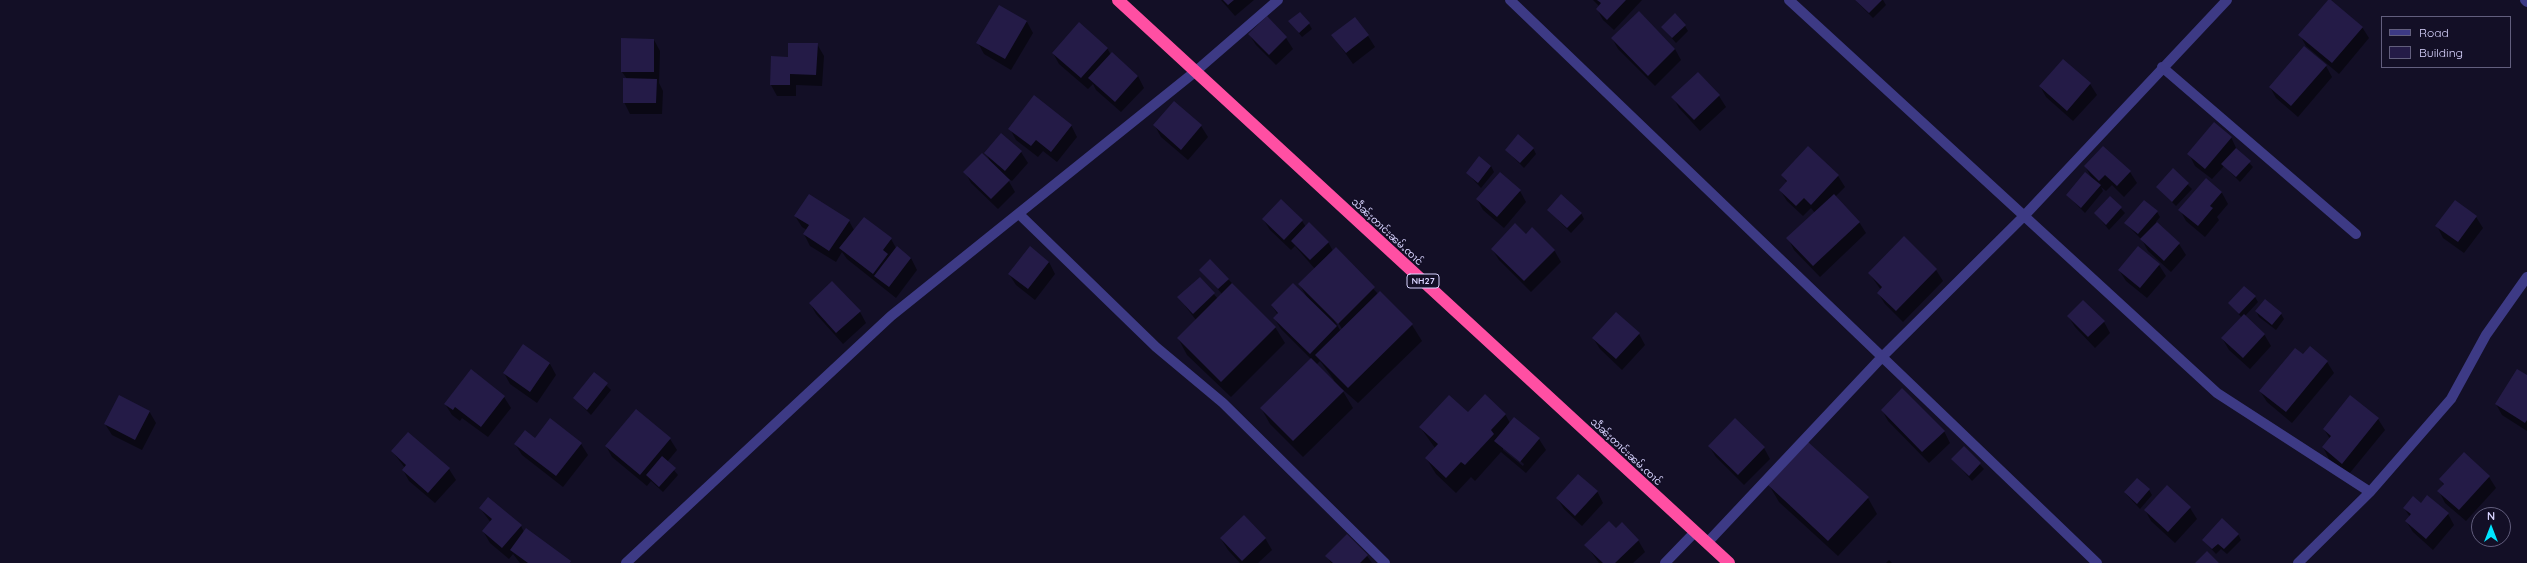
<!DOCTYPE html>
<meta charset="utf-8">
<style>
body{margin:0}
#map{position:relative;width:2527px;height:563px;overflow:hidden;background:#130f26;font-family:Quicksand,sans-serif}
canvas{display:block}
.legend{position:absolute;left:2381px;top:16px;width:130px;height:52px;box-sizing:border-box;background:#130f26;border:1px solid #625e7d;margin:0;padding:5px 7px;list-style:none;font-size:12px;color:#d9d4ff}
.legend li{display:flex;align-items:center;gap:8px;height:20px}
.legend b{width:20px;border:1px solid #625e7d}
.north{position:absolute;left:2471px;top:507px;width:40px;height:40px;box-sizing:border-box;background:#130f26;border:1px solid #625e7d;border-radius:50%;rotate:0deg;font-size:11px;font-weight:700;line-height:16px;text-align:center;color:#d9d4ff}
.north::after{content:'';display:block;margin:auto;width:14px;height:18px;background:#00e5ff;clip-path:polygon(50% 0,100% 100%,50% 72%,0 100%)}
</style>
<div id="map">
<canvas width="2527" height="563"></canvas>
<ul class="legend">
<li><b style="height:5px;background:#3d3a85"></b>Road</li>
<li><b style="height:11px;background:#241b47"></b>Building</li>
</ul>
<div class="north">N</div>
</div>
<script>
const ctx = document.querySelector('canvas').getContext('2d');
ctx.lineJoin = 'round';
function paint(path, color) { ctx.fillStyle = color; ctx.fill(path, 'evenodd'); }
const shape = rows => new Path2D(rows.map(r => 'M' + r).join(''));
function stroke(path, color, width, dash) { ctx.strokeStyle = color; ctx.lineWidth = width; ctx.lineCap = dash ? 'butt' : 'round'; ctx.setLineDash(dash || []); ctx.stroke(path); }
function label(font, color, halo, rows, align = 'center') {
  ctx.font = font + ' Quicksand,"Noto Sans Myanmar",sans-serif'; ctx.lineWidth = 3; ctx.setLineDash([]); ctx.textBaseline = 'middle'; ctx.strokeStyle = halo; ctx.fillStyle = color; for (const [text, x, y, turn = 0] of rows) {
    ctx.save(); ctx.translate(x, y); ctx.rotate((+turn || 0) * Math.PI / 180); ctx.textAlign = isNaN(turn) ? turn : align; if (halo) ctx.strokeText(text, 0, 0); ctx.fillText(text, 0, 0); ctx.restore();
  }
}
paint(shape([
 [1221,0,1254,0,1235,16],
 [1593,0,1642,0,1614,30,1603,20,1597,9,1599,6],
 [1855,0,1883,0,1886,5,1873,18],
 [2329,0,2362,27,2369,38,2339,74,2306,46,2300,35],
 [999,6,1027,22,1033,33,1011,70,984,54,978,43],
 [1290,22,1309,24,1312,29,1302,37],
 [1685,26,1688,31,1676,43,1662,27],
 [1249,34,1286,38,1293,49,1276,65,1256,45],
 [1333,36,1368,36,1375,47,1353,64],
 [1612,38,1675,49,1681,60,1655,86,1618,49],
 [654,40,660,51,659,83,663,91,662,114,630,114,624,102,627,79,622,72],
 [817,44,824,56,822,86,796,85,796,96,777,96,771,85,789,58],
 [1107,48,1111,55,1138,76,1144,88,1121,112,1096,90,1093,84,1088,89,1059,64,1053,53],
 [2063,60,2090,84,2097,95,2073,121,2046,97,2040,86],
 [2326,66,2332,77,2298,117,2276,98,2270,87],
 [1719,96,1726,107,1700,131,1679,108,1673,97],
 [1174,103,1201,126,1208,137,1188,160,1161,137,1155,126],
 [1071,125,1077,137,1057,162,1043,151,1038,157,1016,140,1010,129],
 [2231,137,2237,150,2253,167,2240,182,2224,166,2212,179,2195,166,2189,154],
 [2103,147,2130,172,2137,183,2124,197,2112,185,2106,191,2101,187,2103,191,2085,213,2067,195,2092,179,2085,166],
 [1533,148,1536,154,1524,168,1506,150],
 [1808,148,1838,176,1845,187,1835,197,1859,222,1866,233,1820,277,1794,250,1788,238,1815,213,1811,208,1803,216,1787,201,1780,190,1787,183,1782,175],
 [1021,152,1028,163,1012,181,1007,178,1015,192,998,209,971,183,965,172,991,163,986,153],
 [1491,166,1494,172,1481,188,1467,173],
 [2173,170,2192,189,2176,206,2157,187],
 [2206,180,2222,193,2228,204,2217,217,2219,220,2205,237,2186,221,2180,210],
 [1520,191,1526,202,1504,228,1483,210,1477,199],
 [2110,197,2125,213,2109,230,2095,213],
 [1548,210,1581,213,1584,219,1571,233],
 [2157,212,2160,217,2156,222,2179,244,2186,255,2171,272,2148,251,2142,240,2125,223],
 [795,216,849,221,854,230,891,239,896,248,911,258,917,270,896,298,847,259,842,252,836,262,810,246,804,234,807,230,802,227],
 [2476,217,2483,228,2464,253,2443,238,2437,226],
 [1263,219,1302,221,1306,227,1328,242,1333,251,1336,248,1378,294,1380,292,1412,325,1422,341,1358,403,1341,388,1353,408,1303,457,1270,424,1261,408,1311,359,1281,329,1274,318,1278,315,1272,306,1307,297,1299,284,1315,269,1295,246,1291,250,1270,230],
 [1336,319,1342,329,1340,330,1334,320],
 [1320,361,1334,380,1333,381,1316,365],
 [1526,235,1554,250,1561,262,1531,292,1499,260,1492,249],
 [1049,262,1055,274,1035,300,1016,285,1009,274],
 [2159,265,2166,276,2147,298,2126,281,2119,270],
 [1201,270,1228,279,1275,327,1285,343,1231,397,1187,355,1178,338,1196,320,1179,298,1200,278,1218,299,1222,294],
 [1936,270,1943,281,1903,322,1885,304,1878,293,1881,290,1869,273],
 [2255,297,2258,302,2245,316,2264,334,2271,346,2250,369,2229,350,2222,338,2242,318,2229,303],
 [810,303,860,312,866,323,843,344,816,314],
 [2256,311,2281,314,2284,319,2276,330,2259,317],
 [2068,316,2104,322,2110,333,2095,348,2075,327],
 [1639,334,1645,345,1622,370,1600,349,1593,338],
 [523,345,550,364,556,375,537,403,510,384,504,373],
 [2303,355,2327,362,2334,373,2292,423,2267,402,2260,391],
 [594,373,611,390,591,415,574,398],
 [2527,376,2527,431,2502,415,2496,404],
 [504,397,511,408,488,437,462,418,460,421,452,415,445,404],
 [636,410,670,439,677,450,667,462,678,475,663,492,651,481,647,486,612,457,606,446],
 [1882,410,1944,431,1950,443,1929,463,1888,421],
 [149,411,156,423,142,450,112,435,105,424],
 [1468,413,1505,414,1510,423,1539,439,1546,450,1526,473,1501,452,1475,481,1471,477,1456,493,1436,474,1426,458,1435,448,1420,427],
 [1503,447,1524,464,1523,466,1503,450],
 [2378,419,2385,430,2349,474,2329,459,2323,447,2330,439,2324,429],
 [535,439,581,444,588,455,563,487,522,455,515,444],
 [1709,446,1764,448,1770,459,1744,485,1716,457],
 [1964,448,1984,469,1972,481,1953,459],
 [392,451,449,469,456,480,435,503,409,481,403,470,405,468],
 [2489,477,2496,488,2466,521,2445,503,2439,491,2444,486,2440,479],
 [1769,485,1868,498,1877,514,1838,556,1779,502],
 [2167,486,2190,508,2197,519,2175,543,2151,521,2145,510],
 [2149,490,2152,495,2140,509,2125,493],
 [1597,491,1603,503,1582,526,1564,509,1557,498],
 [2421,504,2448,514,2454,525,2433,550,2413,532,2406,521,2410,517,2404,508],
 [480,508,521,526,524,532,526,529,571,563,520,563,513,554,509,559,490,543,483,531,491,523],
 [1616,530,1638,540,1645,552,1633,563,1599,563,1586,545],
 [2238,534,2241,540,2227,554,2221,549,2216,554,2203,540],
 [1347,536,1367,556,1372,563,1331,563,1327,556],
 [1265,538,1272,550,1258,563,1240,563,1228,550,1221,539],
 [1889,560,1892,563,1886,563]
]), '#0007');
paint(shape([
 [1223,0,1234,0,1228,5],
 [1597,0,1626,0,1607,20,1596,9,1601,3],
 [1855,0,1882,0,1869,13],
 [2328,0,2331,0,2363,27,2332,63,2298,35],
 [999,5,1027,21,1005,59,976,43],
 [1639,11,1675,49,1648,76,1611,38],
 [1300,12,1310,23,1299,33,1288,21],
 [1675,13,1686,25,1672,38,1661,27],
 [1267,16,1287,37,1269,55,1248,34],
 [1355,17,1369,35,1346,53,1331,35],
 [1079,22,1108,48,1081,78,1052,53],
 [621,38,654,39,654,72,621,72],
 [788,43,818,43,816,75,790,74,790,85,770,85,771,56,788,57],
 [2304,46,2327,65,2291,106,2269,87],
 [1112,52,1138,76,1115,102,1088,78],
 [2063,59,2091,83,2067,111,2039,86],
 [1698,72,1720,95,1694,120,1671,97],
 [623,78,657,79,656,103,623,103],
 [1034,95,1072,125,1051,152,1036,140,1031,146,1008,129],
 [1174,101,1202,125,1181,150,1153,125],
 [2214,122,2232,137,2205,169,2187,154],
 [1001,133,1022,151,1005,171,984,153],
 [1518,134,1534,148,1520,163,1505,150],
 [1808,146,1839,175,1811,205,1804,198,1796,206,1779,190,1787,181,1781,175],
 [2103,146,2131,171,2117,186,2105,175,2099,181,2084,166],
 [2236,148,2251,161,2236,177,2221,164],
 [982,153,1010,180,991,199,963,172],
 [1479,156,1491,166,1478,183,1466,173],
 [2173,168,2189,183,2172,202,2156,187],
 [1500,172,1521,190,1497,217,1476,199],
 [2085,172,2101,185,2081,208,2066,195],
 [2206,178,2222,192,2210,206,2213,208,2198,226,2178,210],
 [809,194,850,220,829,251,803,234,809,225,794,216],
 [1561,194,1582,213,1567,228,1547,210],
 [1834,194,1860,222,1813,266,1786,238],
 [2110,196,2122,207,2106,225,2094,213],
 [1281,199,1303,220,1284,240,1262,219],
 [2144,200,2158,211,2138,234,2124,223],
 [2455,200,2477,216,2458,242,2435,226],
 [864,217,892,238,883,250,888,254,873,274,839,248],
 [1309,222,1329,242,1310,260,1291,241],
 [2157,222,2180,243,2164,261,2140,239],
 [1515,223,1526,234,1532,227,1555,250,1524,281,1491,249],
 [1904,236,1937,269,1896,311,1877,293,1882,287,1868,273],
 [897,246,911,258,889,287,874,276],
 [1030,246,1049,262,1028,289,1008,274],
 [2138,246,2160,264,2140,288,2118,270],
 [1336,247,1375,287,1338,324,1298,284],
 [1210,259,1229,279,1218,289,1199,270],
 [1200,277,1215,293,1193,314,1177,297],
 [832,281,861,311,836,333,809,303],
 [1232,283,1276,327,1221,382,1177,338],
 [1293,283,1337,326,1310,354,1273,318,1278,313,1271,305],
 [2244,286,2256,296,2239,314,2228,303],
 [1380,291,1413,324,1348,388,1315,355],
 [2265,299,2282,313,2272,325,2255,311],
 [2083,300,2105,321,2088,337,2067,316],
 [1616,312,1640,333,1616,359,1592,338],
 [2244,314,2265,334,2243,358,2221,338],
 [523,344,550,363,530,392,503,373],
 [2310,346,2328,361,2286,412,2259,391,2295,348,2303,354],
 [1311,358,1344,391,1293,441,1260,408],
 [471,369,505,396,481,427,455,407,453,410,444,404],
 [2517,369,2527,375,2527,420,2525,423,2495,404],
 [594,372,608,383,587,410,573,398],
 [1902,388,1945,431,1922,452,1881,410],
 [1485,394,1506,414,1491,430,1494,434,1465,465,1461,462,1446,478,1425,458,1438,444,1419,427,1449,395,1468,412],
 [119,395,150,411,135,440,104,424],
 [2350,395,2379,418,2342,464,2322,447,2331,436,2323,429],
 [636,409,671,438,640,475,605,446],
 [1514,417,1540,438,1520,462,1494,441],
 [550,418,582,443,556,476,514,444,525,430,535,438],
 [1735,418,1765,447,1738,475,1708,446],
 [408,432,450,468,428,493,402,470,406,465,391,451],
 [1808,442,1869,497,1828,541,1768,485],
 [1964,446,1981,463,1969,476,1951,459],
 [2464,452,2490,476,2459,510,2437,491,2444,484,2439,479],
 [662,456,676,468,659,487,646,475],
 [1578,474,1598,491,1575,516,1556,498],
 [2137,478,2150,489,2137,504,2124,492],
 [2167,485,2191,507,2168,532,2144,510],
 [2427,495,2449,513,2426,539,2405,521,2411,514,2403,508,2413,496,2421,503],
 [488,497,522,525,502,548,482,531,492,519,479,508],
 [1244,515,1266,538,1242,561,1220,538],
 [2222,518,2239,534,2224,549,2218,544,2212,549,2202,540],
 [1609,521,1616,528,1622,522,1639,540,1615,563,1603,563,1584,545],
 [526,528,571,561,570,563,528,563,510,550],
 [1347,534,1368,555,1360,563,1333,563,1325,556],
 [2207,551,2219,563,2195,563]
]), '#241b47');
stroke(shape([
 [1510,0,2097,563],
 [1789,0,2217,393,2370,492],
 [2525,0,2527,2],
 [2162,67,2356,234],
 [1019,214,1156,347,1223,403,1385,563],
 [1707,543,1882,357,2024,216,2227,0],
 [626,563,891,316,1196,71,1278,0],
 [1665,563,1695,532],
 [2298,563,2370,492,2451,399,2486,335,2527,277]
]), '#3d3a85', 10);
stroke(shape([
 [1118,0,1729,563]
]), '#ff4fa3', 12);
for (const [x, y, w] of [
 [1423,281,32]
]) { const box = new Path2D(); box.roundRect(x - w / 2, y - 7, w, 14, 3); ctx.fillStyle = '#130f26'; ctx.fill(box); stroke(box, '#d9d4ff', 1); }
label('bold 9px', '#d9d4ff', null, [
 ["NH27",1423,281]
]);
label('10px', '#d9d4ff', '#130f26', [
 ["သဵၼ်ႈတၢင်းၼမ်ႉၸၢင်",1387,232,43],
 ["သဵၼ်ႈတၢင်းၼမ်ႉၸၢင်",1626,452,43]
]);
</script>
